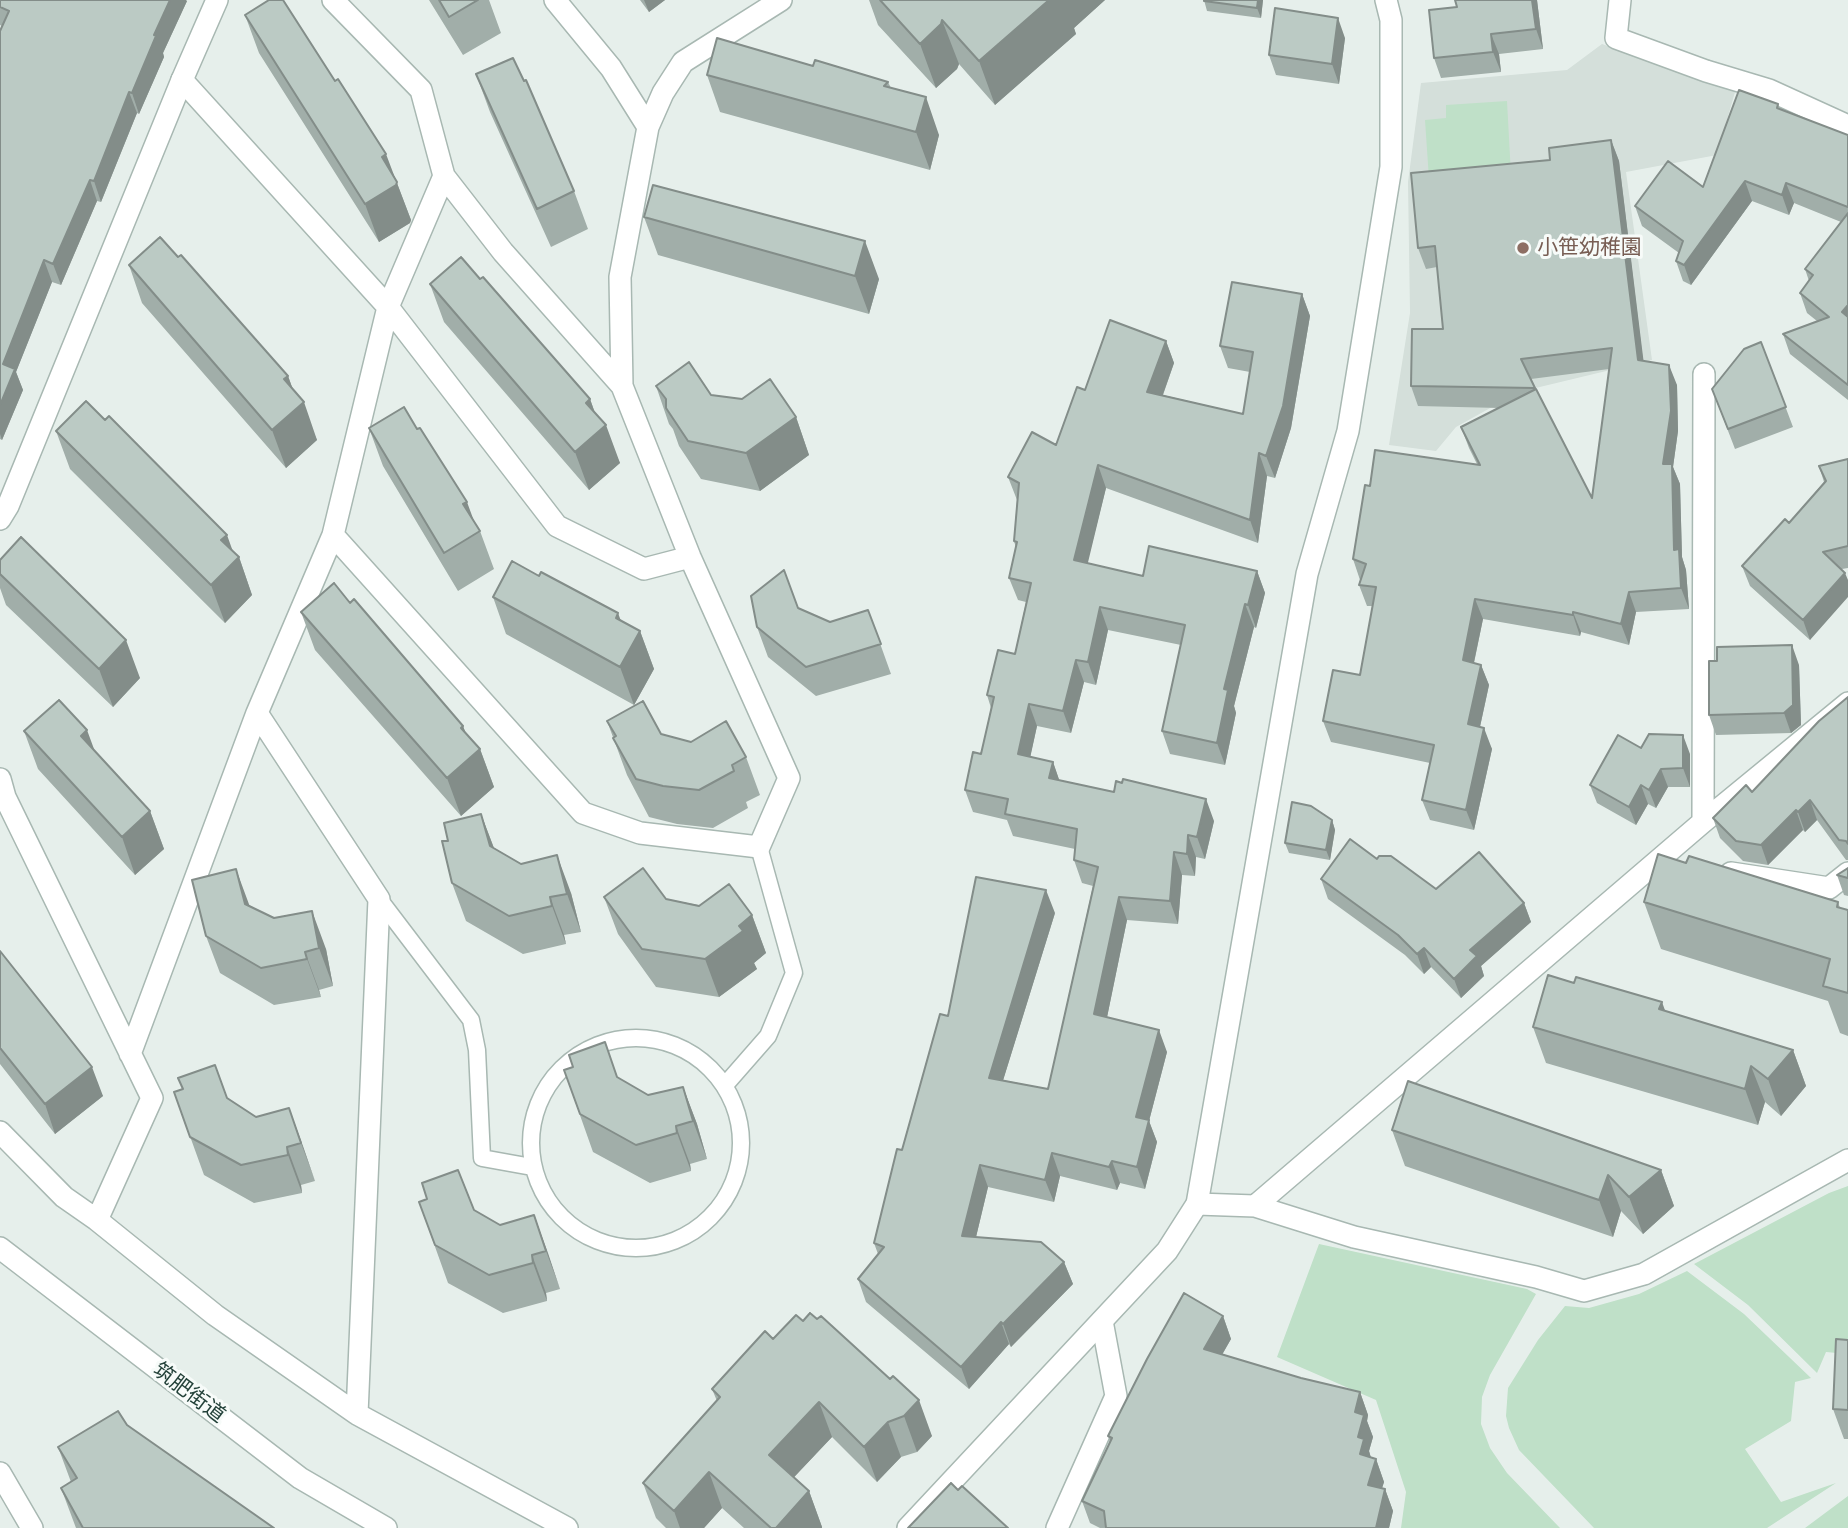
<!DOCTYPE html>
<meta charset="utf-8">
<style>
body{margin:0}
canvas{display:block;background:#e6efeb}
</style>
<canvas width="1848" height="1528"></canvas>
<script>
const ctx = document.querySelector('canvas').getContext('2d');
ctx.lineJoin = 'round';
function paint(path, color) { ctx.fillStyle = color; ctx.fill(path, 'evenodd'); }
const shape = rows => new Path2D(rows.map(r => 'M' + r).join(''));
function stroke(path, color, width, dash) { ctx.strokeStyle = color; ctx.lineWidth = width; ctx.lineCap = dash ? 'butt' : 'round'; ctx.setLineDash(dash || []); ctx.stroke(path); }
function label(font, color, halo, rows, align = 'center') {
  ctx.font = font + ' Figtree,"Noto Sans JP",sans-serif'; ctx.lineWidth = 6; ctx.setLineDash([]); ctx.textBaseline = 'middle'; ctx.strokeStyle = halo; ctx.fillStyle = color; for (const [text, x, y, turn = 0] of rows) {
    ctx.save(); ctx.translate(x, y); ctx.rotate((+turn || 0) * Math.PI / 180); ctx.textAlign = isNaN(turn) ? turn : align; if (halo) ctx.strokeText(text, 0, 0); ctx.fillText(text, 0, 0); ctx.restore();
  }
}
paint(shape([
 [1602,44,1735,92,1717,155,1626,172,1652,360,1519,392,1456,427,1436,451,1389,445,1410,313,1408,182,1421,83,1567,70]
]), '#d4dfda');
paint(shape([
 [1507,101,1511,175,1429,179,1425,120,1446,118,1446,105],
 [1848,1186,1848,1354,1826,1352,1817,1373,1748,1305,1694,1264,1829,1193],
 [1319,1244,1527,1289,1536,1294,1490,1375,1482,1397,1481,1424,1490,1448,1507,1473,1560,1528,1401,1528,1406,1492,1376,1400,1277,1357],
 [1687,1271,1744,1314,1811,1378,1795,1382,1791,1421,1745,1449,1781,1502,1836,1483,1767,1528,1594,1528,1519,1450,1509,1428,1506,1416,1508,1388,1538,1340,1565,1306,1589,1308,1639,1294],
 [1848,1496,1848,1528,1805,1528]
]), '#bfe0c8');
const service = shape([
 [379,899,471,1020,477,1050,482,1158,532,1167],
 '531 1143a105 105 0 1 1 210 0a105 105 0 1 1-210 0Z',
 [726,1084,768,1036,794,973,759,847]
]);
const minor = shape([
 [555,0,611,68,648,127,620,277,622,386],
 [1620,0,1616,38,1706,71,1769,90,1848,126],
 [182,80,388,307,557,526,644,569,690,557],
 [648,127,663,93,683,62,781,0],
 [333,535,583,813,640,833,759,847,789,778,690,557,622,386,503,252,444,176],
 [257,713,379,899,357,1414],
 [0,779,5,797,152,1098,97,1220,64,1197,0,1132],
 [1703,822,1704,374],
 [1731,873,1829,888,1848,873],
 [130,1054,257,713,333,535,388,307,444,176,421,90,333,0],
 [1197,1204,1255,1206,1703,822,1848,703],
 [1255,1206,1354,1237,1536,1277,1584,1291,1644,1274,1848,1160],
 [97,1220,215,1315,357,1414,567,1528],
 [1057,1528,1116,1396,1102,1321]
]);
const tertiary = shape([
 [0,519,8,506,182,80,217,0],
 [0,1248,300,1478,386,1528],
 [0,1473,32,1528],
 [908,1528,1167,1251,1197,1204,1307,574,1348,431,1391,167,1391,20,1386,0]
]);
stroke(service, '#a8b8b2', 19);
stroke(minor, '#a8b8b2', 24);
stroke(tertiary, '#a8b8b2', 24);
stroke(service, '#fff', 16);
stroke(minor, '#fff', 21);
stroke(tertiary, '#fff', 21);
paint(shape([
 [0,0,187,1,163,53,164,57,139,114,137,113,101,202,97,201,61,285,52,282,16,372,23,390,2,440,0,439,0,31,2,26,0,25],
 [429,0,489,0,501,33,463,55],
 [640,0,665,0,649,12],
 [869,0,1105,0,1074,28,1076,34,995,105,959,64,957,69,936,88,878,25],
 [1204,0,1263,0,1261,18,1207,11],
 [1455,0,1537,0,1543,49,1499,54,1501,72,1441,78,1434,58,1457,7],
 [245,15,335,81,395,178,411,220,410,223,379,242,259,53],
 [1345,38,1339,84,1276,75,1269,55],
 [813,66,888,82,891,88,939,135,930,170,720,112,707,75],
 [476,74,574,191,588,229,551,247,490,112],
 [1778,104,1780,109,1848,135,1848,400,1790,354,1783,334,1817,321,1807,313,1800,293,1809,281,1805,269,1841,222,1794,203,1789,215,1752,201,1691,285,1683,281,1676,261,1679,253,1642,226,1635,206,1703,187],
 [1611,140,1619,161,1643,361,1677,385,1678,431,1673,467,1680,484,1682,557,1686,570,1689,609,1636,612,1629,645,1581,632,1580,636,1483,619,1474,663,1481,665,1489,685,1480,727,1492,749,1474,830,1430,820,1422,800,1430,763,1331,742,1323,721,1360,675,1373,606,1367,606,1359,585,1360,580,1353,559,1370,486,1477,464,1469,448,1461,427,1499,408,1418,406,1411,386,1443,329,1437,267,1426,269,1418,248,1550,160],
 [1609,369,1592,498,1531,379],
 [644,217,879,279,869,314,658,255],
 [178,257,288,376,293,390,317,440,286,468,142,303,129,265],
 [430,284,590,399,595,413,620,463,589,490,444,322],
 [1302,294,1310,316,1291,428,1275,478,1267,476,1258,543,1106,488,1087,563,1143,576,1257,571,1265,593,1256,628,1254,627,1234,706,1236,713,1225,765,1170,754,1162,731,1181,645,1108,630,1096,685,1084,682,1071,733,1037,726,1030,757,1053,762,1059,780,1214,821,1205,859,1196,857,1195,876,1182,875,1178,924,1127,920,1107,1017,1167,1052,1149,1121,1157,1142,1145,1189,1120,1183,1117,1190,1060,1176,1054,1202,988,1187,976,1237,1064,1262,1073,1284,1011,1347,1009,1344,969,1389,866,1302,858,1279,878,1254,874,1243,902,1150,948,1016,1055,913,1003,1080,1048,1089,1093,886,1082,883,1074,860,1075,849,1013,836,1007,820,973,812,965,790,981,754,991,708,987,695,1015,654,1026,602,1018,600,1009,578,1016,548,1014,541,1017,500,1008,477,1056,445,1085,390,1166,341,1174,363,1163,395,1243,414,1250,372,1228,368,1220,346],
 [1761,342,1793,427,1735,449,1712,389],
 [656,386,711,395,796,417,809,455,760,491,701,479,679,446,673,429,669,424],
 [369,428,417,429,480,531,494,569,458,591,383,466],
 [56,431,233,551,239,557,252,595,225,623,70,469],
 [1848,459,1848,568,1842,569,1810,640,1750,586,1742,566,1789,523,1824,482,1819,466],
 [0,560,140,678,113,707,6,605,0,588],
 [493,597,640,631,654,669,634,705,506,634],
 [350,603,463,726,466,734,480,749,494,787,461,816,315,650,301,612],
 [798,608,830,622,868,610,891,674,816,696,768,657,757,627],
 [1799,665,1801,725,1791,733,1716,735,1709,715],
 [1848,697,1848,860,1846,860,1817,820,1805,832,1803,830,1768,865,1743,861,1720,838,1713,818,1752,792],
 [607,721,661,734,746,757,760,795,746,802,748,808,713,828,677,824,649,817,627,775],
 [24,731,94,750,150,811,164,849,135,875,38,769],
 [1641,748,1690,754,1690,787,1668,787,1656,808,1648,804,1636,825,1597,803,1590,785],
 [481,814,494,848,571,893,581,932,564,935,566,944,523,954,466,921,452,883,448,841],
 [1332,820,1335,830,1330,860,1289,853,1285,843],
 [1377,859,1436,889,1524,903,1531,922,1481,966,1484,976,1461,998,1431,967,1424,974,1405,955,1328,899,1321,879],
 [1686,863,1838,902,1840,908,1848,910,1848,1036,1840,1033,1828,1001,1661,949,1644,902],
 [1848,868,1848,896,1844,895,1837,875],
 [604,897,666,899,752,915,766,953,754,963,757,969,719,997,656,987,618,934],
 [249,905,326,949,333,986,319,990,321,997,274,1005,220,973,206,936],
 [0,951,103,1096,55,1134,0,1064],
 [1665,1011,1793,1050,1806,1086,1781,1116,1765,1102,1758,1125,1546,1063,1533,1027],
 [564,1070,617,1077,648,1095,683,1087,697,1124,707,1159,690,1164,691,1171,650,1183,593,1152],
 [174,1092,227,1098,256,1117,289,1108,315,1181,301,1185,302,1193,254,1203,204,1175],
 [1392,1130,1661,1170,1674,1206,1643,1234,1621,1211,1613,1237,1405,1166],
 [419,1202,474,1210,500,1225,534,1215,560,1289,546,1293,547,1301,503,1313,448,1283],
 [796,1315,932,1436,917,1452,901,1457,877,1482,832,1437,794,1477,809,1491,822,1527,822,1528,744,1528,722,1508,704,1528,666,1528,656,1518,643,1483,717,1401,712,1389,773,1339],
 [1223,1316,1231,1339,1222,1355,1301,1378,1360,1392,1368,1415,1367,1421,1373,1437,1369,1451,1371,1458,1376,1459,1384,1482,1382,1488,1385,1489,1393,1511,1389,1528,1100,1528,1090,1523,1082,1501,1110,1442,1108,1436],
 [1848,1340,1848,1439,1844,1439,1833,1409],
 [127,1425,274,1528,76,1528,61,1488,71,1482,58,1447]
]), '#a1aea9');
paint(shape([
 [170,0,186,0,187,1,163,53,164,57,139,114,132,93,154,35],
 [644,0,665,0,649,12],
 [1049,0,1105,0,1074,28,1076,34,995,105,979,61],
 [1258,0,1263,0,1261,18,1257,8],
 [1532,0,1537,0,1543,49,1536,29],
 [1338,18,1345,38,1339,84,1332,64],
 [942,20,959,64,957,69,936,88,920,44],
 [1491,34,1499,54,1501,72,1493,52],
 [129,92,137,113,101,202,94,181],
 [926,97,939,135,930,170,916,132],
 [1611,140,1619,161,1646,381,1638,360],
 [386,154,411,220,410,223,379,242,365,204,382,157],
 [90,180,97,201,61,285,53,264],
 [1745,181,1752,201,1691,285,1684,265],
 [1786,183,1794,203,1789,215,1782,195],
 [865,241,879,279,869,314,855,276],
 [44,260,52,282,16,372,23,390,2,440,0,434,0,405,3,364],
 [1302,294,1310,316,1291,428,1275,478,1266,456],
 [1848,305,1848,329,1842,312],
 [1166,341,1174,363,1156,414,1147,392],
 [1669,365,1677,385,1678,431,1673,467,1680,484,1682,557,1686,570,1689,609,1681,588,1674,550,1663,464],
 [288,376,299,406,304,402,317,440,286,468,272,430,284,379],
 [590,399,601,430,606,425,620,463,589,490,575,452,586,403],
 [796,417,809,455,760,491,746,453],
 [1259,453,1267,476,1258,543,1250,520],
 [1098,465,1106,488,1083,583,1074,560],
 [467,502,478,532,463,504],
 [227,535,236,560,239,557,252,595,225,623,211,585,221,540],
 [1257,571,1265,593,1256,628,1248,605],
 [1845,573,1848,580,1848,597,1810,640,1803,620],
 [1629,592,1636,612,1629,645,1621,624],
 [1475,599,1483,619,1470,681,1463,660],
 [1245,604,1254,627,1234,706,1236,713,1225,765,1217,743,1224,689],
 [1100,607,1108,630,1096,685,1088,662],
 [1573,612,1581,632,1580,636,1573,615],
 [618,613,631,648,640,631,654,669,634,705,620,667,616,618],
 [126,640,140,678,113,707,99,669],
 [1792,645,1799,665,1801,725,1791,733,1784,713],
 [1076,660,1084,682,1071,733,1063,711],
 [1481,665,1489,685,1476,745,1468,724],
 [1029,704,1037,726,1026,777,1018,754],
 [463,726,474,755,480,749,494,787,461,816,447,778,461,728],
 [1484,728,1492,749,1474,830,1466,810],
 [87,730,101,768,81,736],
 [1683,735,1690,754,1690,787,1683,768],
 [1053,762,1061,785,1049,778],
 [1661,769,1668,787,1656,808,1649,790],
 [1641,785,1648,804,1636,825,1629,807],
 [1206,799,1214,821,1205,859,1197,837],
 [1810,800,1817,820,1805,832,1798,812],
 [1796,810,1803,830,1768,865,1761,845],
 [150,811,164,849,135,875,122,837],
 [481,814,495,851,490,846],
 [1332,820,1335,830,1330,860,1326,850],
 [1188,835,1196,857,1195,876,1187,854],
 [1174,852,1182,875,1178,924,1170,901],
 [557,855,571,893,581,932,567,894],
 [236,869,250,907,245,904],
 [1046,890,1055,913,997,1100,989,1078],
 [550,897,564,935,566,944,552,906],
 [1119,897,1127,920,1103,1037,1094,1014],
 [1524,903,1531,922,1481,966,1484,976,1461,998,1454,979,1470,950],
 [312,911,326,949,333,986,319,948],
 [752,915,766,953,754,963,757,969,719,997,705,959,739,926],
 [1424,948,1431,967,1424,974,1417,954],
 [305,952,319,990,321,997,307,959],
 [1662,1002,1675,1038,1659,1009],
 [1159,1030,1167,1052,1149,1121,1157,1142,1145,1189,1137,1167,1136,1117],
 [1793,1050,1806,1086,1781,1116,1768,1079],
 [1751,1066,1765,1102,1758,1125,1745,1089],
 [92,1067,103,1096,55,1134,45,1104],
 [683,1087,697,1124,707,1159,693,1121],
 [289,1108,303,1146,315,1181,301,1143],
 [676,1126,690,1164,691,1171,677,1133],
 [287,1147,301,1185,302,1193,288,1155],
 [1052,1153,1060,1176,1054,1202,1045,1180],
 [1112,1161,1120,1183,1117,1190,1109,1167],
 [980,1165,988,1187,971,1258,962,1236],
 [1661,1170,1674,1206,1643,1234,1629,1197],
 [1608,1175,1621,1211,1613,1237,1599,1200],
 [534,1215,548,1253,560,1289,546,1251],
 [532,1255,546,1293,547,1301,533,1263],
 [1064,1262,1073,1284,1011,1347,1003,1324],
 [1223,1316,1231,1339,1212,1372,1204,1349],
 [1001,1322,1009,1344,969,1389,961,1367],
 [1360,1392,1368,1415,1367,1421,1373,1437,1369,1451,1372,1461,1360,1454,1355,1412],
 [919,1400,932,1436,917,1452,904,1416],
 [819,1402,832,1437,782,1490,769,1455],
 [888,1422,901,1457,877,1482,864,1447],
 [1376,1459,1384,1482,1376,1507,1368,1485],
 [709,1472,722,1508,704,1528,680,1528,674,1511],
 [1385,1489,1393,1511,1389,1528,1376,1528],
 [809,1491,822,1527,822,1528,776,1528]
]), '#838d89');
const building = shape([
 [0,0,170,0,154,35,156,36,132,93,129,92,94,181,90,180,53,264,44,260,3,364,15,369,0,405,0,31,9,11,0,7,0,0],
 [269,0,283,0,335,81,338,79,386,154,382,157,397,182,396,185,365,204,245,15,269,0],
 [439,0,478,0,449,17,439,0],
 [880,0,1049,0,979,61,942,20,941,24,920,44,880,0],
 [1204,0,1258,0,1257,8,1204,1,1204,0],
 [1455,0,1532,0,1536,29,1491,34,1493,52,1434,58,1429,10,1457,7,1455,0],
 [1275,8,1338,18,1332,64,1269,55,1275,8],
 [717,38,813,66,815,60,888,82,884,86,926,97,916,132,707,75,717,38],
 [513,58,524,81,526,80,574,191,537,209,476,74,513,58],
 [1739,90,1778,104,1777,108,1848,135,1848,207,1786,183,1782,195,1745,181,1684,265,1676,261,1683,241,1635,206,1668,161,1703,187,1739,90],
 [1611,140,1638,360,1669,365,1671,411,1663,464,1672,464,1674,550,1679,549,1681,588,1629,592,1621,624,1573,612,1573,615,1475,599,1463,660,1481,665,1468,724,1484,728,1466,810,1422,800,1434,745,1323,721,1333,670,1360,675,1376,587,1359,585,1366,564,1353,559,1365,485,1370,486,1375,450,1480,465,1461,427,1536,389,1592,498,1612,348,1521,359,1535,388,1411,386,1412,329,1443,329,1435,246,1418,248,1411,173,1550,160,1549,148,1611,140],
 [653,185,865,241,855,276,644,217,653,185],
 [1848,213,1848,305,1842,312,1848,317,1848,385,1783,334,1829,317,1800,293,1813,275,1805,269,1848,213],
 [160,237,178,257,181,255,288,376,284,379,304,402,272,430,129,265,160,237],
 [461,257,480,279,483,277,590,399,586,403,606,425,575,452,430,284,461,257],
 [1232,282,1302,294,1283,406,1266,456,1259,453,1250,520,1098,465,1074,560,1143,576,1149,546,1257,571,1248,605,1245,604,1224,689,1228,690,1217,743,1162,731,1185,625,1100,607,1088,662,1076,660,1063,711,1029,704,1018,754,1053,762,1049,778,1114,792,1116,781,1122,783,1123,779,1206,799,1197,837,1188,835,1187,854,1174,852,1170,901,1119,897,1094,1014,1159,1030,1136,1117,1149,1120,1137,1167,1112,1161,1109,1167,1052,1153,1045,1180,980,1165,962,1236,1041,1242,1064,1262,1003,1324,1001,1322,961,1367,858,1279,884,1247,874,1243,897,1149,902,1150,940,1014,948,1016,976,877,1046,890,989,1078,1048,1089,1098,867,1074,860,1077,829,1005,814,1008,799,965,790,973,752,981,754,994,697,987,695,998,650,1015,654,1031,583,1009,578,1017,542,1014,541,1019,483,1008,477,1032,432,1056,445,1077,387,1085,390,1110,320,1166,341,1147,392,1243,414,1253,352,1220,346,1232,282],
 [1761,342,1786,407,1728,429,1712,389,1744,349,1761,342],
 [689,362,711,395,742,399,770,379,796,417,746,453,688,441,666,408,666,399,656,386,689,362],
 [86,401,105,420,109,416,227,535,221,540,239,557,211,585,56,431,86,401],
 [404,407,417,429,420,428,467,502,463,504,480,531,444,553,369,428,404,407],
 [1848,459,1848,546,1823,552,1845,573,1803,620,1742,566,1785,519,1789,523,1826,481,1819,466,1848,459],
 [21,537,126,640,99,669,0,574,0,560,21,537],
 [512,561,539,576,541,572,618,613,616,618,640,631,620,667,493,597,512,561],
 [784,570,798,608,830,622,868,610,881,644,806,667,757,627,751,596,784,570],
 [334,583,350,603,354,599,463,726,461,728,480,749,447,778,301,612,334,583],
 [1792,645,1793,705,1784,713,1709,715,1709,661,1717,661,1717,647,1792,645],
 [1848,697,1848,844,1846,841,1839,840,1810,800,1798,812,1796,810,1761,845,1736,841,1713,818,1746,785,1752,792,1819,721,1848,697],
 [59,700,87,730,81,736,150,811,122,837,24,731,59,700],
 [643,701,661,734,691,742,726,721,746,757,732,765,734,771,699,790,663,786,636,779,613,738,616,736,607,721,643,701],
 [1649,734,1683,735,1683,768,1661,769,1649,790,1641,785,1629,807,1590,785,1618,735,1641,748,1649,734],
 [1292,802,1311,806,1332,820,1326,850,1285,843,1292,802],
 [481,814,490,846,521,864,557,855,567,894,550,897,552,906,509,916,452,883,442,841,448,841,444,823,481,814],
 [1350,839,1377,859,1379,856,1391,856,1436,889,1479,852,1524,903,1470,950,1477,956,1454,979,1424,948,1417,954,1398,935,1321,879,1350,839],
 [1658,854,1686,863,1689,856,1838,902,1837,907,1848,910,1848,993,1823,986,1830,959,1644,902,1658,854],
 [643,868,666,899,699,906,729,884,752,915,739,926,743,931,705,959,642,949,604,897,643,868],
 [1848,868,1848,878,1837,875,1848,868],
 [236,869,245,904,274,918,312,911,319,948,305,952,307,959,261,968,206,936,192,880,236,869],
 [0,951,92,1067,45,1104,0,1048,0,951],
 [1548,975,1574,983,1576,977,1662,1002,1659,1009,1793,1050,1768,1079,1751,1066,1745,1089,1533,1027,1548,975],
 [605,1042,617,1077,648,1095,683,1087,693,1121,676,1126,677,1133,636,1145,580,1114,564,1070,573,1067,569,1055,605,1042],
 [215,1065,227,1098,256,1117,289,1108,301,1143,287,1147,288,1155,241,1165,190,1137,174,1092,183,1089,178,1078,215,1065],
 [1408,1081,1661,1170,1629,1197,1608,1175,1599,1200,1392,1130,1408,1081],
 [458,1170,474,1210,500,1225,534,1215,546,1251,532,1255,533,1263,489,1275,435,1245,419,1202,427,1199,422,1183,458,1170],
 [1184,1293,1223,1316,1204,1349,1301,1378,1360,1392,1355,1412,1364,1415,1358,1437,1364,1439,1360,1454,1376,1459,1368,1485,1385,1489,1376,1528,1106,1528,1104,1511,1082,1501,1112,1438,1108,1436,1147,1359,1184,1293],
 [810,1313,817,1319,821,1316,890,1379,893,1376,919,1400,904,1416,888,1422,864,1447,819,1402,769,1455,809,1491,776,1528,771,1528,709,1472,674,1511,643,1483,720,1397,712,1389,765,1331,773,1339,796,1315,803,1321,810,1313],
 [1836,1339,1848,1340,1848,1410,1833,1409,1836,1339],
 [118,1411,127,1425,274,1528,83,1528,61,1488,77,1478,58,1447,118,1411],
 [951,1483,958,1490,962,1486,1008,1528,908,1528,951,1483]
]);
paint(building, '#bbcac4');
stroke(building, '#838d89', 2);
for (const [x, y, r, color] of [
 [1523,248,7,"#8d6e63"]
]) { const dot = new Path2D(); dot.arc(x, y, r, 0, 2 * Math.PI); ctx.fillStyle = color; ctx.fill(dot); stroke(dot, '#f7fbf9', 2.5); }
label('21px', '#785e54', '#f7fbf9', [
 ["小笹幼稚園",1537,248]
], 'left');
label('21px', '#24423a', '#f7fbf9', [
 ["筑肥街道",189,1393,37]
]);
</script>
